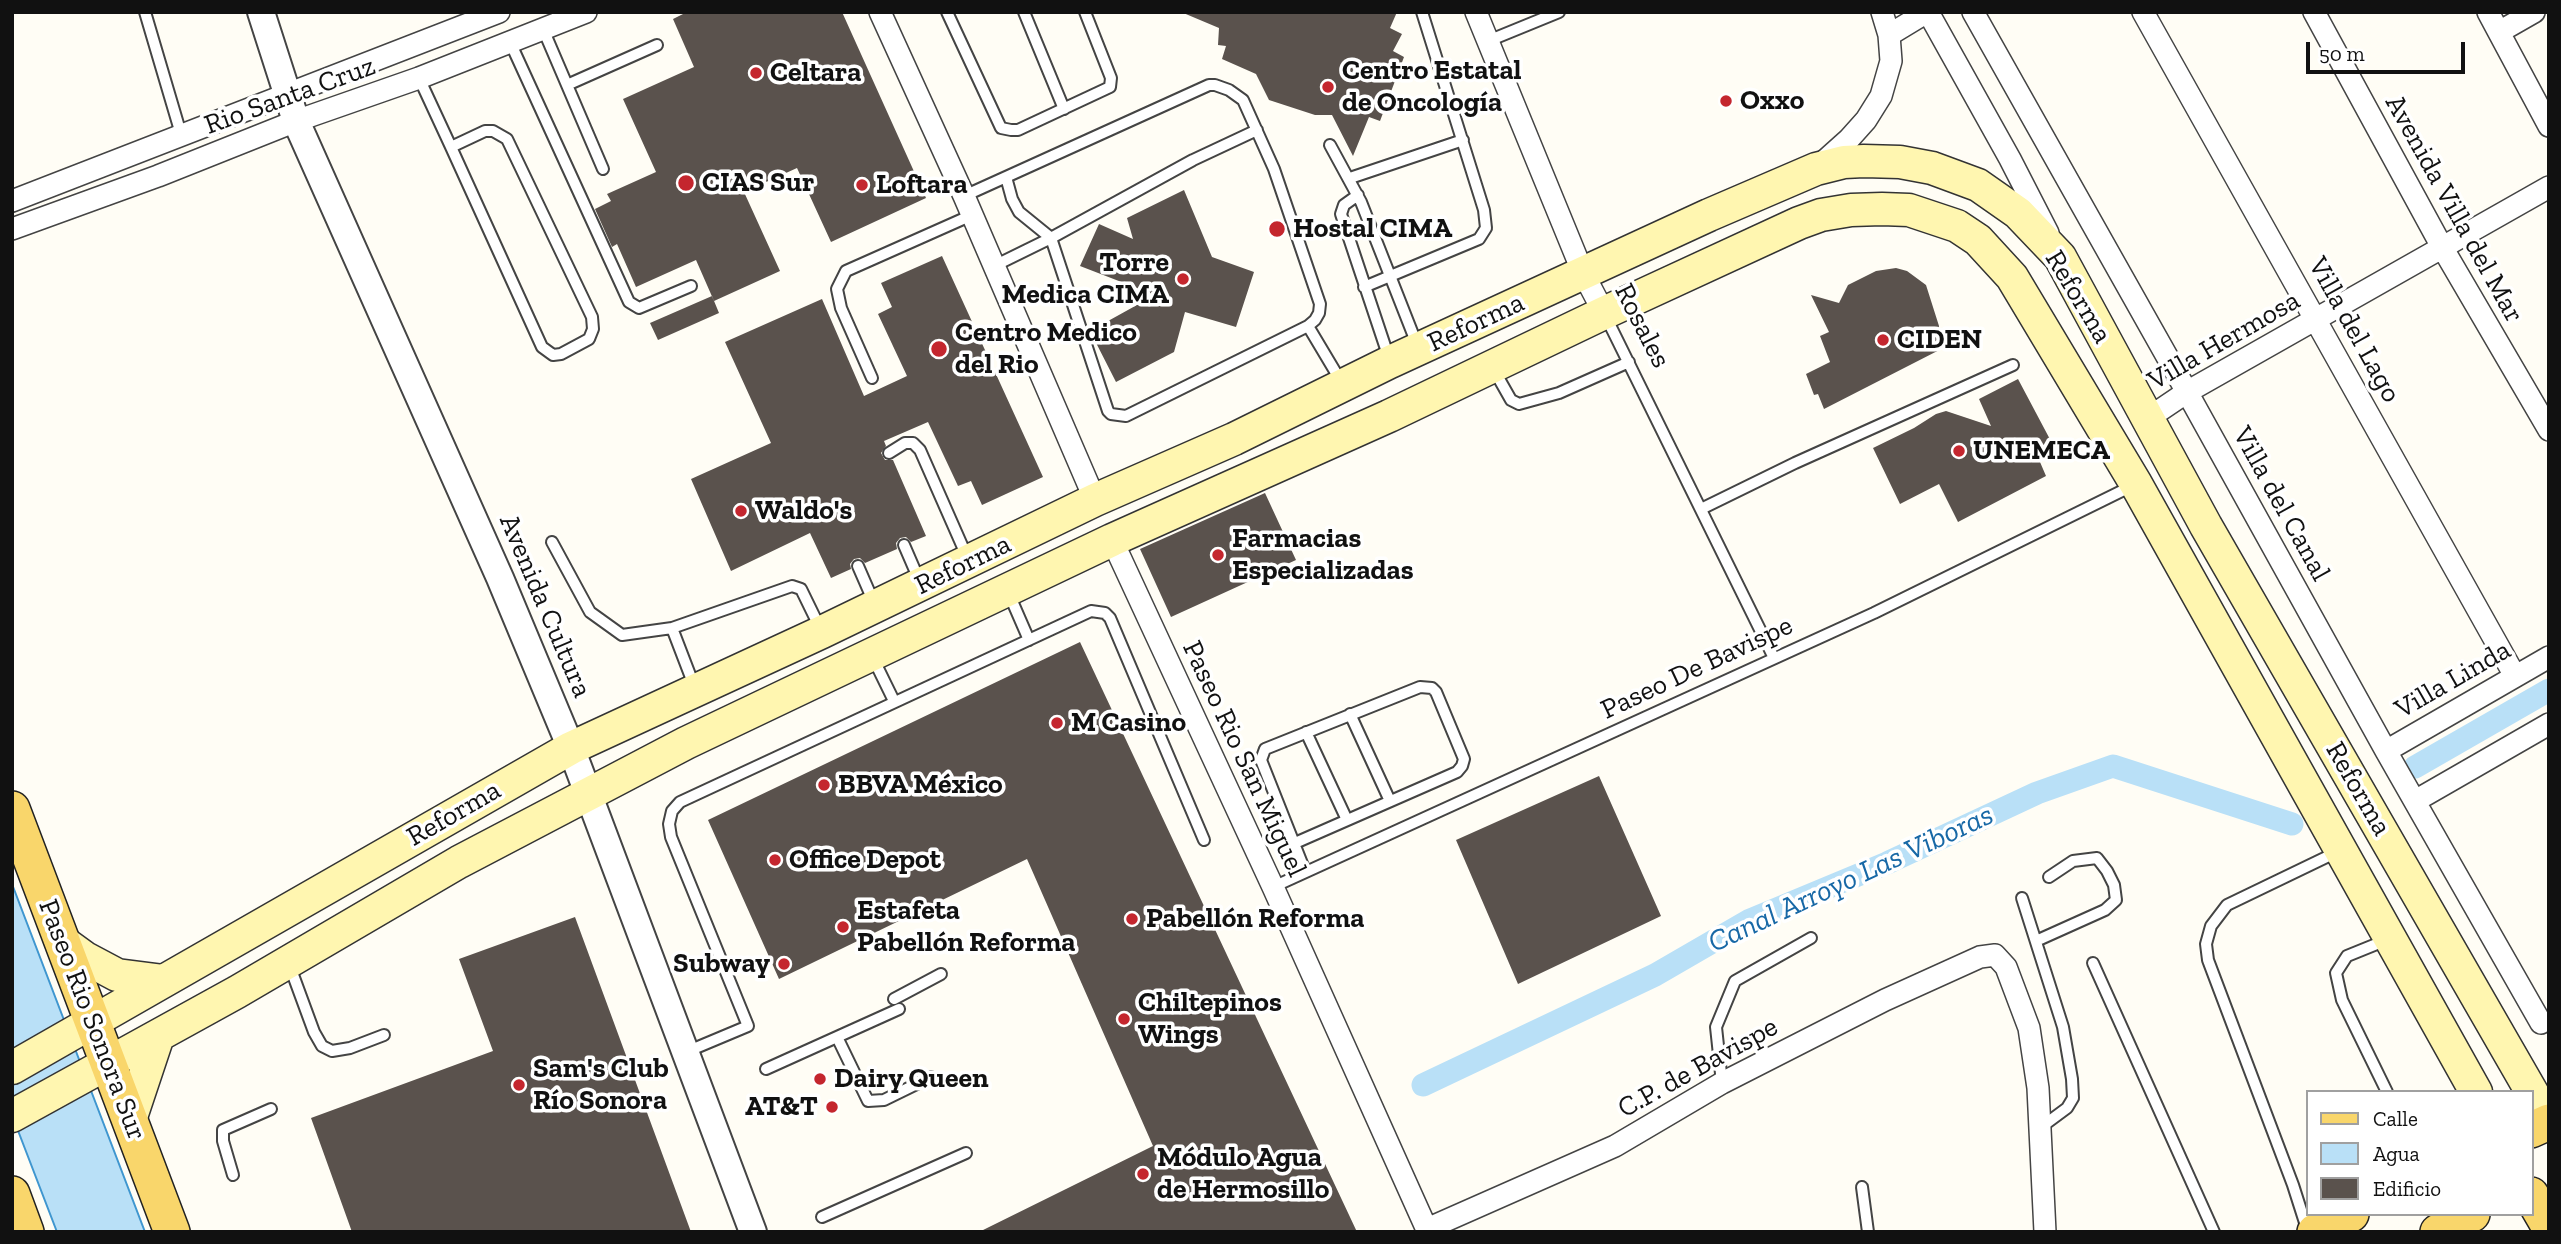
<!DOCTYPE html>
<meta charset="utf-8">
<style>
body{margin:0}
#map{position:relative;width:2561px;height:1244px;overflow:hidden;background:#fffdf5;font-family:"Zilla Slab",serif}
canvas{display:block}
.frame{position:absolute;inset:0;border:14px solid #111;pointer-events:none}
.legend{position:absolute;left:2306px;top:1090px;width:228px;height:126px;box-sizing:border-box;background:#fff;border:2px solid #a0a0a0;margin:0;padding:9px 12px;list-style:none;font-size:21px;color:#111}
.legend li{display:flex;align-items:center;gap:14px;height:35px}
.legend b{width:35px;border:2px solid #a0a0a0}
.scale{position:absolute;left:2306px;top:42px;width:159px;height:32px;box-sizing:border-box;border:4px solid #111;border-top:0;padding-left:9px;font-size:21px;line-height:24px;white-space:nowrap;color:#111;-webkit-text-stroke:5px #fff;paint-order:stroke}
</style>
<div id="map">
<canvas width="2561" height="1244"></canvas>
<div class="frame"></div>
<ul class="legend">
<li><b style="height:9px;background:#f9d66b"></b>Calle</li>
<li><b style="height:19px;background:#b9e0f7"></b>Agua</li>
<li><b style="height:19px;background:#5a524d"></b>Edificio</li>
</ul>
<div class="scale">50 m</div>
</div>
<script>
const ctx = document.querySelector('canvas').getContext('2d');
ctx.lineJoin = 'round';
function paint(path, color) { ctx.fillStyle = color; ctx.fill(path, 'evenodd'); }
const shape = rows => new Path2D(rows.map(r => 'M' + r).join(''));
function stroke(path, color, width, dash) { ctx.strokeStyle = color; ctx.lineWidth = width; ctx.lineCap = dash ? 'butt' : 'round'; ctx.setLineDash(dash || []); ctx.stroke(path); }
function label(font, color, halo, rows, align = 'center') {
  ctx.font = font + ' "Zilla Slab",serif'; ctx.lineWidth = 7; ctx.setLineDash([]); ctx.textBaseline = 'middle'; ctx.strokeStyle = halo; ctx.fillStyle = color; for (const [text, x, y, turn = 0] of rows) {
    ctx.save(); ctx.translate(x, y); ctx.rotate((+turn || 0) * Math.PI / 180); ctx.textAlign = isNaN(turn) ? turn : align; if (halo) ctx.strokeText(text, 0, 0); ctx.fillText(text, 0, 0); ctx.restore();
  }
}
const water = shape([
 [12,884,145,1232,57,1232,12,1115,12,884]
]);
paint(water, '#b9e0f7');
stroke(water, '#3f96cf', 2);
stroke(shape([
 [2415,767,2549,690],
 [1423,1085,1655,975,1750,920,1887,863,2037,793,2113,766,2292,824]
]), '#b9e0f7', 23);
paint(shape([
 [687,12,842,12,926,198,831,242,797,168,744,192,780,271,714,301,696,260,636,287,617,244,612,247,595,209,611,201,607,194,656,172,623,99,694,67,673,19],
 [1181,12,1397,12,1390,28,1402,34,1393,51,1404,57,1380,121,1369,117,1353,156,1332,115,1315,115,1269,100,1256,74,1222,59,1226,46,1218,45,1219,28],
 [1184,190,1212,257,1254,272,1236,327,1185,312,1174,352,1116,382,1090,331,1155,295,1080,266,1099,224,1133,239,1127,218],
 [942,256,1043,477,982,505,971,481,958,486,928,422,884,441,886,446,881,453,885,460,893,460,926,536,911,542,906,537,900,538,896,543,897,549,865,563,860,558,854,559,850,564,851,569,831,578,810,533,731,571,691,479,771,443,725,342,822,299,864,396,907,376,878,314,892,307,881,283],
 [1896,268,1907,271,1926,285,1939,326,1937,337,1953,343,1824,409,1818,394,1814,395,1806,374,1830,362,1820,336,1829,332,1811,295,1839,303,1848,285,1876,271],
 [712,296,719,313,658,340,650,323],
 [2018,379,2053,445,2037,455,2046,476,1958,522,1939,484,1900,504,1873,448,1914,428,1936,414,1946,411,1991,426,1979,399],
 [1265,493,1296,560,1171,617,1140,549],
 [1080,642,1134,757,1357,1232,979,1232,1153,1146,1027,859,779,979,708,820],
 [1599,776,1661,916,1518,984,1456,840],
 [575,917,691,1232,352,1232,311,1118,493,1051,459,959]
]), '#5a524d');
const service = shape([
 [145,12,181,134],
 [947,12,1001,128,1011,130,1018,130,1110,87,1111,78,1085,12],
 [1024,12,1064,109],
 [543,29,603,169],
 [1488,41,1559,12],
 [510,42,629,302,639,308,691,286],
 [419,78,451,147,542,347,553,355,561,354,589,339,593,329,592,317,507,139,493,131,485,131,451,147],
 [567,85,657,45],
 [1330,145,1361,202,1418,347],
 [1350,178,1463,140],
 [1358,195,1344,205,1341,214,1389,358],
 [964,196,1006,177,1209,85,1215,85,1229,90,1243,100,1274,169,1320,304,1319,313,1315,320,1308,326,1126,416,1111,414,1108,411,1051,238,1019,212,1012,199,1006,177],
 [994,266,1051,238,1193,160,1257,130],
 [1364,287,1479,239,1486,228,1484,210,1422,12],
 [1605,315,1774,658],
 [1308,326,1342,383],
 [1494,370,1511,400,1519,404,1559,393,1629,362],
 [872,378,841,308,837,289,846,271,972,215],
 [889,453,905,443,913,443,920,450,968,559],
 [1701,509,1795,463,2013,365],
 [552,542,590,612,622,635,672,628],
 [904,545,920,582],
 [858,566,875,605],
 [1009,594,1029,640],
 [872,656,894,701],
 [695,688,672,628,792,586,801,589,821,630],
 [1350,714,1390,801],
 [1306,732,1347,820],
 [1295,843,1457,772,1462,766,1464,759,1436,692,1432,688,1420,687,1265,749,1261,760,1305,871],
 [1273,887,1874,613,2134,485],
 [2022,898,2063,1027,2072,1079,2073,1098,2067,1108,2040,1128],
 [2036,941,2105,910,2116,900,2114,885,2107,871,2097,858,2073,861,2049,877],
 [2093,963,2214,1232],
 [289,964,314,1032,322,1046,332,1051,350,1048,384,1035],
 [894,999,941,974],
 [837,1037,868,1101,884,1100,931,1077],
 [686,1052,748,1026,671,837,669,824,672,811,680,802,1091,611,1105,613,1110,618,1204,840],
 [766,1069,899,1009],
 [1722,1083,1716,1027,1735,981,1811,938],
 [2387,1092,2342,1000,2336,973,2347,956,2389,939],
 [233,1175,223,1141,223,1130,271,1109],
 [1862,1187,1868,1232],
 [822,1217,966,1153],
 [2308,1232,2293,1185,2208,960,2206,944,2211,926,2227,905,2337,852]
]);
const minor = shape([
 [880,12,964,196,1095,500],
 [1476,12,1583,273,1604,313],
 [1928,12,2010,159,2048,233],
 [1973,12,2187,392,2386,751,2541,1023],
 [2143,12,2515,676],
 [2314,12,2442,247,2549,430],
 [2488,12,2549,126],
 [2499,32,2534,12],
 [1889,35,1927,12],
 [1820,165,1849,139,1866,120,1881,96,1891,61,1889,35,1882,12],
 [12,201,499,12],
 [12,229,158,176,296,121,419,78,586,12],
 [2147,419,2187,392,2549,187],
 [1112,540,1273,887,1428,1232],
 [2386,751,2549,657],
 [2415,801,2549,724],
 [1427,1229,1615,1146,1722,1083,1885,1000,1980,957,1995,955,2006,967,2029,1028,2038,1088,2045,1232]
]);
const tertiary = shape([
 [261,12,296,121,500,578,571,748,753,1232]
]);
const secondary = shape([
 [63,942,85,958,117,975,164,981],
 [12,1068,571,748,822,632,1095,500,1234,439,1390,362,1709,215,1816,169,1844,162,1864,161,1900,162,1932,168,1978,185,2018,213,2060,257,2206,526,2549,1122],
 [12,1116,237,992,459,862,686,743,1112,540,1389,416,1604,313,1799,223,1821,215,1851,210,1882,209,1909,210,1957,226,1978,240,2012,277,2136,484,2476,1092],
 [130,1120,158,1036]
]);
const primary = shape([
 [12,809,172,1232],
 [2531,1130,2549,1122],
 [12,1194,26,1232],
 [2531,1195,2549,1226],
 [2315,1232,2351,1214],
 [2438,1232,2472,1214]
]);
stroke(service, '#444', 14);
stroke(minor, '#444', 24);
stroke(tertiary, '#444', 30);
stroke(secondary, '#333', 35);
stroke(primary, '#222', 38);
stroke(service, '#fff', 10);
stroke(minor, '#fff', 21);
stroke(tertiary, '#fff', 26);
stroke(secondary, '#fff6b0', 32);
stroke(primary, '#f9d66b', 35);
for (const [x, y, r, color] of [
 [756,73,7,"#c4262e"],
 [1328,87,7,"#c4262e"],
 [1726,101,7,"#c4262e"],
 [686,183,9,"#c4262e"],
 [862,185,7,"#c4262e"],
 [1277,229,9,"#c4262e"],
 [1183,279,7,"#c4262e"],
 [1883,340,7,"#c4262e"],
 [939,349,9,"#c4262e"],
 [1959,451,7,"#c4262e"],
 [741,511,7,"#c4262e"],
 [1218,555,7,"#c4262e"],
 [1057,723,7,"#c4262e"],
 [824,785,7,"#c4262e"],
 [775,860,7,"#c4262e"],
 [1132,919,7,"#c4262e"],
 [843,927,7,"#c4262e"],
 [784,964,7,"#c4262e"],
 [1124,1019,7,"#c4262e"],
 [820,1079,7,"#c4262e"],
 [519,1085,7,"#c4262e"],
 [832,1107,7,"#c4262e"],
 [1143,1174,7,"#c4262e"]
]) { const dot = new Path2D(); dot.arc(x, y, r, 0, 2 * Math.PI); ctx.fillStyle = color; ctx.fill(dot); stroke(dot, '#fff', 2.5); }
label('bold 28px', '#111', '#fff', [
 ["Centro Estatal",1342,71],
 ["de Oncología",1342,103],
 ["Celtara",770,73],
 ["Oxxo",1740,101],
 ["CIAS Sur",702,183],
 ["Loftara",876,185],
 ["Hostal CIMA",1293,229],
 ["Torre",1169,263,"right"],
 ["Medica CIMA",1169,295,"right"],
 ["Centro Medico",955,333],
 ["del Rio",955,365],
 ["CIDEN",1897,340],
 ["UNEMECA",1973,451],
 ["Waldo's",755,511],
 ["Farmacias",1232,539],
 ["Especializadas",1232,571],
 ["M Casino",1071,723],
 ["BBVA México",838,785],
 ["Office Depot",789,860],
 ["Estafeta",857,911],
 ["Pabellón Reforma",857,943],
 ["Pabellón Reforma",1146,919],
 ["Subway",770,964,"right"],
 ["Chiltepinos",1138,1003],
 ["Wings",1138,1035],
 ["Sam's Club",533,1069],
 ["Río Sonora",533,1101],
 ["Dairy Queen",834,1079],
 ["AT&T",818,1107,"right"],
 ["Módulo Agua",1157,1158],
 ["de Hermosillo",1157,1190]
], 'left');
label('28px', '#111', '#fff', [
 ["Rio Santa Cruz",290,96,-20],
 ["Avenida Villa del Mar",2454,209,61],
 ["Reforma",2078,297,59],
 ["Reforma",1476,323,-25],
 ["Rosales",1642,326,63],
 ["Villa del Lago",2354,330,61],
 ["Villa Hermosa",2224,341,-30],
 ["Villa del Canal",2281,504,61],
 ["Reforma",963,565,-26],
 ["Avenida Cultura",545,606,67],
 ["Paseo De Bavispe",1697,668,-25],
 ["Villa Linda",2453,680,-30],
 ["Paseo Rio San Miguel",1244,759,65],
 ["Reforma",2358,789,60],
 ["Reforma",454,814,-30],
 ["Paseo Rio Sonora Sur",92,1020,69],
 ["C.P. de Bavispe",1698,1068,-29]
]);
label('italic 30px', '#1768a6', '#fff', [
 ["Canal Arroyo Las Viboras",1851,879,-25]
]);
</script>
